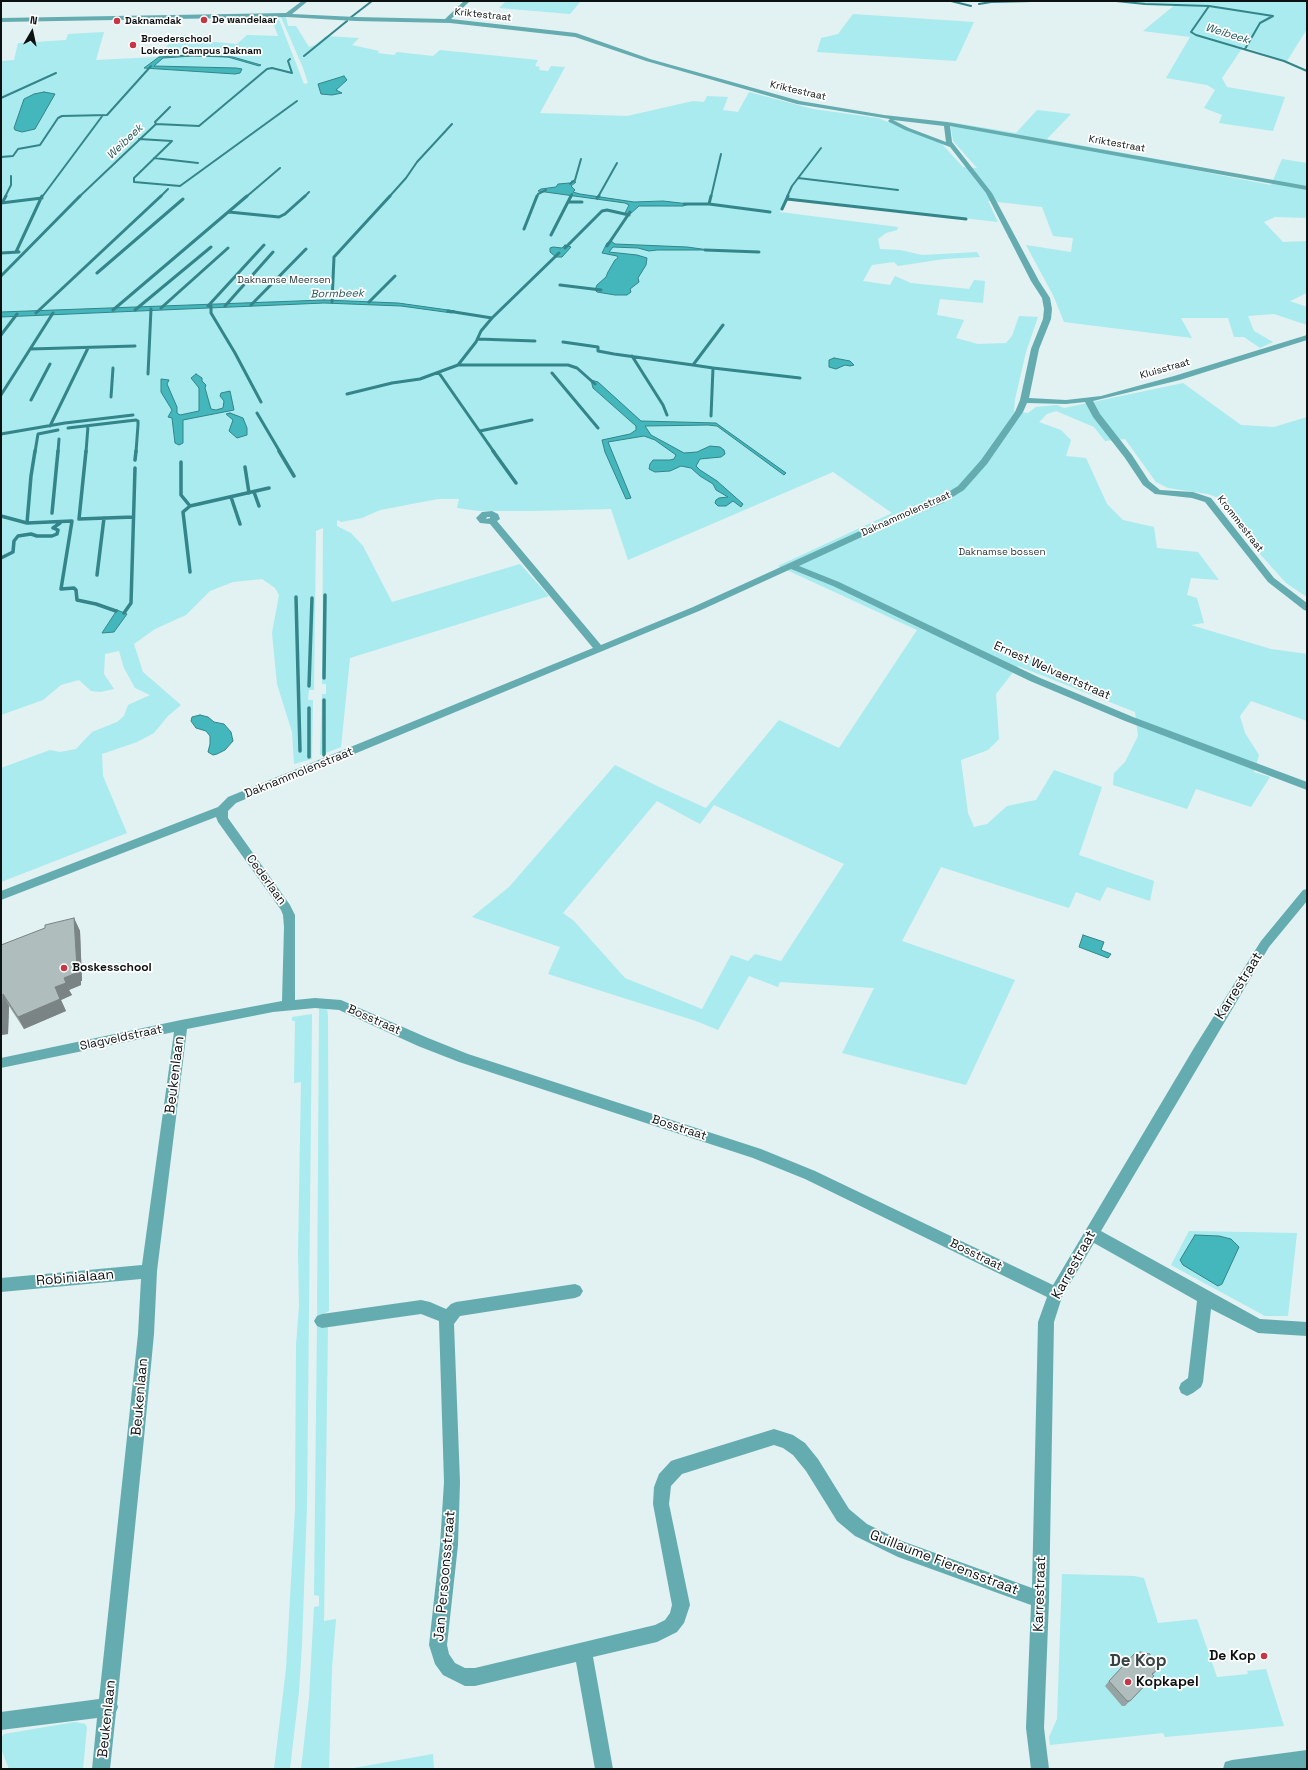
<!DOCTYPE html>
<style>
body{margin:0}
#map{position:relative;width:1308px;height:1770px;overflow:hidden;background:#e2f1f1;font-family:"Space Grotesk",sans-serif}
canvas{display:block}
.frame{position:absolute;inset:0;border:2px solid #0c1111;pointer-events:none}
.north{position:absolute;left:12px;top:12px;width:40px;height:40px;-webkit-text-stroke:3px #fff;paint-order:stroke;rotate:9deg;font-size:11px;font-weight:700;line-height:16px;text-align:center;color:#0c1111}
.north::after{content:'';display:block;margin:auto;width:14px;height:18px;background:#0c1111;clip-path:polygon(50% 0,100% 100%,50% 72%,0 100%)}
</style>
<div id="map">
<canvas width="1308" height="1770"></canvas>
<div class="frame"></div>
<div class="north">N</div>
</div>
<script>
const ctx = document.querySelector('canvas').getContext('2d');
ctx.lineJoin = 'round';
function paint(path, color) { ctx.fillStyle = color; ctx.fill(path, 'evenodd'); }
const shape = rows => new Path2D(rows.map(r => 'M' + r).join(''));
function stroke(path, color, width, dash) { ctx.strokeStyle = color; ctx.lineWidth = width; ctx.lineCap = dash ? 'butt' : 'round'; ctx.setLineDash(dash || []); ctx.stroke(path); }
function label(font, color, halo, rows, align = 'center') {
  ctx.font = font + ' "Space Grotesk",sans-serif'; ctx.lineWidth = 3.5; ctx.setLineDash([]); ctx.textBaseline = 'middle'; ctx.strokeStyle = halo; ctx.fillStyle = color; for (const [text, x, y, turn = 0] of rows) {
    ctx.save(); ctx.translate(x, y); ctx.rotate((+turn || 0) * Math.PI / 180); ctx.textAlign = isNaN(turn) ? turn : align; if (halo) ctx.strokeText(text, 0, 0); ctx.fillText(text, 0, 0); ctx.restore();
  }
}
paint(shape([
 [506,1,581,1,570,14,499,8],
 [1118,1,1307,1,1307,29,1287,61,1243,47,1222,78,1227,87,1285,97,1273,131,1219,123,1222,115,1204,108,1215,90,1207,85,1166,78,1190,37,1143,31,1176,4,1147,4],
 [853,14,974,22,956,61,817,52,821,38,838,34],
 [271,17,278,17,304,84,308,83,303,68,281,17,286,17,288,26,296,26,309,47,315,45,326,36,359,38,352,45,379,51,378,53,394,55,397,52,433,56,440,50,538,60,535,66,540,67,539,70,548,71,551,66,565,67,540,113,627,116,693,101,704,102,707,96,728,97,723,110,738,112,749,92,813,109,878,118,941,143,963,167,977,168,953,141,950,122,1016,133,1037,110,1071,114,1047,139,1190,165,1184,168,1271,185,1282,159,1307,163,1307,218,1275,217,1264,222,1283,242,1307,241,1307,293,1290,301,1307,307,1307,325,1274,314,1248,316,1254,331,1273,342,1260,348,1244,337,1234,337,1228,318,1181,318,1192,338,1064,322,1053,295,1026,245,1071,252,1073,238,1053,236,1042,207,988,201,998,222,788,198,780,212,898,227,897,230,886,233,878,239,880,249,900,250,922,255,977,252,980,257,944,259,898,266,894,262,872,265,863,281,890,285,895,276,911,283,969,289,974,280,985,281,983,303,940,299,937,315,964,320,956,338,978,344,1006,343,1012,336,1019,316,1038,317,1026,352,1015,399,1014,411,1028,413,1036,407,1057,405,1064,408,1183,383,1241,425,1274,427,1307,417,1307,597,1286,583,1260,554,1218,498,1208,494,1168,488,1156,482,1125,439,1105,441,1094,427,1056,411,1047,414,1039,422,1061,430,1071,440,1066,456,1086,458,1107,504,1123,520,1154,527,1157,548,1198,552,1219,580,1191,578,1187,595,1197,598,1204,623,1191,625,1271,649,1307,654,1307,721,1251,701,1240,716,1245,733,1259,755,1254,772,1270,777,1251,807,1196,789,1187,809,1113,785,1114,773,1125,762,1138,736,1135,712,1018,666,996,694,999,739,988,750,961,760,968,813,974,827,987,824,1007,806,1036,800,1054,770,1102,787,1079,855,1154,881,1150,901,1107,887,1100,901,1076,892,1069,908,941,867,902,941,1015,980,966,1085,842,1053,874,988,780,982,778,987,749,976,718,1030,696,1021,548,974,560,947,472,917,509,887,615,765,657,786,706,808,779,720,839,748,917,630,778,566,892,513,833,472,628,560,611,509,532,511,479,511,457,508,459,499,438,499,380,510,362,518,341,522,338,520,337,521,337,526,351,533,363,546,392,602,520,564,549,596,350,658,341,747,320,755,322,694,326,694,326,684,322,684,323,528,316,531,314,690,309,690,308,700,313,700,312,759,294,764,292,732,277,684,272,633,279,595,275,588,262,579,233,582,210,591,186,615,155,629,134,644,143,672,181,705,168,716,154,733,137,742,102,754,103,776,127,833,1,882,1,768,50,750,60,752,76,749,92,732,117,722,124,716,128,705,150,695,135,688,124,668,119,651,105,654,104,674,114,689,100,692,91,691,79,680,61,685,43,700,1,715,1,61,14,60,18,43,66,40,68,34,104,32,96,60,157,57,177,35,208,36,204,41,237,44,247,35,278,36],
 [117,610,127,614,102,633,116,611],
 [657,801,700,824,714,805,844,864,781,961,755,954,748,961,731,955,702,1009,625,978,574,921,563,913],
 [319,1008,327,1008,328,1016,329,1311,317,1317],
 [312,1014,307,1506,302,1644,299,1692,290,1769,274,1769,286,1669,295,1510,296,1345,299,1306,298,1255,301,1082,294,1083,295,1021,292,1021,292,1017],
 [1189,1231,1297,1233,1288,1316,1265,1316,1171,1265],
 [328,1325,324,1621,336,1619,332,1668,329,1769,301,1769,309,1698,314,1607,319,1606,319,1596,314,1595,317,1326],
 [1062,1574,1134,1576,1144,1578,1158,1623,1197,1619,1217,1677,1248,1674,1247,1671,1266,1669,1284,1726,1165,1737,1163,1733,1050,1745,1049,1737,1057,1719],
 [75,1722,85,1724,87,1727,83,1769,9,1769,1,1749,1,1738,4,1734],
 [433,1754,434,1769,348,1769]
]), '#a9ebee');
const water = shape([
 [190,55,233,57,261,65,259,66,228,57,193,56,163,58,154,66,236,68,242,69,240,73,235,74,144,68,159,57,190,55],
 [344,76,347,80,336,90,342,93,332,95,321,94,318,84,344,76],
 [44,92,55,94,35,129,22,132,15,130,14,128,24,99,34,94,44,92],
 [572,181,576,182,571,186,575,190,573,192,580,194,634,202,663,201,689,204,683,206,639,206,629,215,625,213,629,205,625,203,538,191,541,189,556,187,558,184,570,183,572,181],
 [611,241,615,244,687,247,709,250,657,250,649,251,638,248,613,247,609,252,637,255,647,258,646,265,638,278,639,282,630,289,631,292,627,295,615,295,597,292,595,290,597,285,606,277,608,272,615,260,618,258,617,256,602,253,607,243,611,241],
 [565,245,571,247,562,257,556,257,550,252,550,248,553,247,562,248,565,245],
 [324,300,398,303,455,311,452,313,401,306,324,303,1,317,1,312,324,300],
 [834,358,850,361,854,365,850,366,845,365,836,369,829,367,829,360,834,358],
 [196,374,202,378,202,381,206,385,205,388,211,409,216,410,223,408,224,401,220,396,221,393,230,391,234,410,183,420,183,443,179,445,175,443,172,418,168,417,172,410,161,392,161,379,169,380,167,384,177,407,177,413,180,415,199,411,199,388,191,378,196,374],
 [591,380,598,382,641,421,716,423,786,473,784,475,717,426,708,425,645,426,651,435,684,453,697,452,710,446,720,447,724,450,725,454,721,457,700,459,696,466,700,470,717,481,743,504,741,507,733,501,726,506,718,506,715,503,716,500,719,498,728,497,716,490,713,484,700,476,691,468,681,466,670,471,655,472,649,469,650,464,653,460,670,460,674,459,676,455,655,440,644,436,608,442,631,498,626,499,605,452,602,440,630,434,636,430,636,426,593,388,591,380],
 [230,413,243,418,247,428,247,435,237,438,229,431,233,420,226,414,230,413],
 [117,610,127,614,114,632,102,633,117,610],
 [200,715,208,717,214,722,224,724,231,732,233,741,225,750,217,754,213,755,208,752,210,744,210,736,206,731,196,728,191,721,192,717,200,715],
 [1083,935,1104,942,1101,950,1111,954,1108,958,1079,947,1083,935],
 [1195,1235,1219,1236,1231,1239,1239,1247,1222,1284,1218,1286,1183,1265,1180,1260,1195,1235]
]);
paint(water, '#44b7bd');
stroke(water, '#338589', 1);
stroke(shape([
 [951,1,971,6],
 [1116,1,1145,4,1209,6,1191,32,1196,35,1284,61,1307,71],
 [979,4,991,2,1032,1],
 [1209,6,1273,16,1260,23,1245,49],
 [350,18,372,1],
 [304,56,347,21],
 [1,98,56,73],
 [156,124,155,122,170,107],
 [139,139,172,141,134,178,134,182,180,186,297,101],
 [1,157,13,156,18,149,40,145,58,118,62,116,107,115,151,66],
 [154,158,198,163],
 [798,178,898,190],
 [570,184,575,180,581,159],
 [5,197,11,185,11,176],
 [42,197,103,115],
 [79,197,156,124,199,126,267,69,272,68,292,73,288,61,290,59],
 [160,197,168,189],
 [246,197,280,168],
 [304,197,309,192],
 [389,197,406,178,417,162,452,124],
 [537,197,538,194,546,190],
 [571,197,572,194],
 [598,197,617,163],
 [711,197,721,154],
 [787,197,792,186,821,148]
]), '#338589', 2);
stroke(shape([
 [597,198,599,196],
 [787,199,966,219],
 [568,202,582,202],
 [1,203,42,198],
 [2,203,6,196],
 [684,204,709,204,770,212],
 [709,204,711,196],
 [782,209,788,196],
 [229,212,279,217,285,214,305,196],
 [524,229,537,196],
 [551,235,571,196],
 [607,246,630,212],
 [565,248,602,211,607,210,629,215],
 [705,250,759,252],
 [16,252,42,196],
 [1,253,19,252],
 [97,273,183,199],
 [1,276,80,196],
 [560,285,601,290],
 [332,302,334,257,390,196],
 [369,302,395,276],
 [251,305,306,249],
 [208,306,264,245],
 [211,306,211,313,235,353,261,402],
 [225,306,273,252],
 [161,308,228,248],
 [113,310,247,196],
 [135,310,211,247],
 [448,311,492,318,559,253],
 [36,313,161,196],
 [1,335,17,314],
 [478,339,535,341],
 [563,342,598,347,598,351,614,354,693,365],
 [30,349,135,346],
 [632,356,663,405,667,415],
 [458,365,568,365,577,368,595,384],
 [713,368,693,365,723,325],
 [439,373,494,452],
 [552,373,598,428],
 [148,374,151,309],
 [347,394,392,383,420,379,458,365,476,342,481,331,492,318],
 [1,395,53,313],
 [111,397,113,368],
 [31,400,50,364],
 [257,413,280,452],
 [711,416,713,368,800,378],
 [50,426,88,348],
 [68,428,136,420,138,421,138,425,136,452],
 [480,431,532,420],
 [1,434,65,423,133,415],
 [35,452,38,434,58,430],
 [58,452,59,439],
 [86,452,88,426]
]), '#338589', 3);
stroke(shape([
 [86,451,79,519,133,517],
 [279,451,294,476],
 [493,451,516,483],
 [135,460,136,451],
 [181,462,181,495,190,506],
 [245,467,249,493],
 [254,492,259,506],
 [231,497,240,524],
 [52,513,58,451],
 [1,516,27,523,72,521,61,589,74,588,76,590,77,600,96,604,116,611],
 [27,523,31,476,35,451],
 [1,558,13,552,14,541,18,536,31,534,37,536,52,536,57,534,58,530,53,528,60,523],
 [190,572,183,512,190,506,269,488],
 [97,575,104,518],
 [296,597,300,751],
 [124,613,131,603,135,468],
 [324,678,325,595],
 [309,686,312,598],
 [324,700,324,755],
 [309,708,309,757]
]), '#338589', 3.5);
paint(shape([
 [302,1,308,1,292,14,356,17,445,19,464,1,470,1,451,19,576,33,650,59,800,101,884,115,947,122,1307,186,1307,190,950,126,952,142,992,193,1039,281,1050,298,1052,309,1051,319,1039,349,1029,398,1066,400,1101,396,1174,376,1307,335,1307,340,1180,380,1093,401,1100,414,1132,455,1149,481,1160,490,1193,492,1211,498,1274,578,1307,603,1307,611,1304,610,1268,582,1205,502,1192,498,1155,494,1143,485,1125,458,1093,417,1085,402,1066,404,1027,403,1023,412,987,464,964,490,943,503,879,529,799,566,839,582,1038,677,1133,717,1307,782,1307,790,1125,721,1030,681,833,586,791,569,699,611,236,803,228,811,228,818,290,905,295,915,295,1000,315,998,341,1000,428,1038,468,1054,761,1149,815,1171,1053,1285,1194,1048,1261,941,1303,890,1307,889,1307,901,1269,947,1101,1231,1260,1319,1307,1322,1307,1336,1258,1333,1211,1309,1203,1382,1201,1387,1193,1393,1187,1396,1181,1393,1179,1388,1181,1383,1188,1378,1197,1301,1094,1243,1062,1297,1054,1322,1049,1600,1044,1728,1049,1769,1031,1769,1026,1728,1031,1605,898,1557,855,1536,837,1521,806,1471,793,1455,783,1448,774,1445,682,1474,671,1486,669,1504,690,1605,684,1623,677,1632,657,1642,593,1657,613,1769,595,1769,576,1662,475,1686,465,1686,443,1675,435,1664,429,1645,440,1545,444,1482,439,1321,421,1314,322,1328,317,1326,314,1321,317,1316,322,1314,421,1300,430,1302,446,1309,451,1304,456,1302,575,1284,580,1286,583,1291,580,1296,575,1298,460,1316,454,1324,460,1482,458,1545,447,1645,449,1654,455,1663,465,1668,475,1668,655,1625,665,1620,670,1613,672,1605,653,1504,654,1487,659,1474,671,1461,677,1459,774,1429,793,1435,805,1443,818,1459,849,1509,867,1524,902,1541,1032,1588,1038,1322,1047,1297,805,1179,753,1158,459,1062,418,1046,339,1010,315,1008,273,1012,187,1029,157,1271,154,1334,144,1438,117,1704,118,1707,116,1712,110,1769,92,1769,97,1718,1,1730,1,1712,99,1699,138,1334,141,1279,1,1292,1,1278,142,1265,174,1032,1,1068,1,1058,181,1020,282,1001,284,927,283,915,281,910,218,822,216,817,1,900,1,891,218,807,228,797,593,648,490,524,480,523,476,518,482,512,492,511,498,514,500,519,497,521,601,645,693,607,873,525,937,499,958,486,981,460,1015,412,1020,400,1031,349,1043,319,1044,309,1042,298,1031,281,986,193,950,147,905,130,889,122,888,121,890,119,797,104,646,61,575,37,450,23,356,21,287,17,1,22,1,18,286,13,302,1],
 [893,120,944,126,946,142,909,128,893,120],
 [487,517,490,517,490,518,486,519,487,517],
 [1307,1750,1307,1768,1223,1769,1225,1762,1232,1760,1307,1750]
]), '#64acb0');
paint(shape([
 [74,918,80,931,82,981,81,981,81,985,69,990,72,995,61,1000,66,1011,24,1029,9,1006,8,1034,1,1035,1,945],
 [1137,1655,1150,1659,1156,1671,1152,1675,1149,1681,1125,1706,1122,1706,1105,1686,1109,1681]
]), '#96a3a3');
paint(shape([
 [74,918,80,931,82,981,81,981,81,985,69,990,72,995,61,1000,66,1011,24,1029,18,1017,55,987,64,978,75,969],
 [3,994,9,1006,8,1034,1,1035,1,1022]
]), '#7a8484');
const building = shape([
 [74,918,77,968,75,969,76,973,64,978,66,983,55,987,60,999,18,1017,3,994,2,1022,1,1022,1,945,45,928,45,925,74,918],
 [1140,1652,1150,1654,1150,1659,1155,1660,1156,1671,1152,1674,1154,1676,1130,1701,1127,1701,1109,1681,1135,1653,1137,1655,1140,1652]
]);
paint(building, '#afbdbd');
stroke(building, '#7a8484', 1);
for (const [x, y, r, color] of [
 [204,20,4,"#c63645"],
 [117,21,4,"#c63645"],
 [133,45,4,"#c63645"],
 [64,968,4,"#c63645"],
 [1264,1656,4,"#c63645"],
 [1128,1682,4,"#c63645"]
]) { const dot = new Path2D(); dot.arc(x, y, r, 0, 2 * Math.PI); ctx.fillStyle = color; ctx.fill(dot); stroke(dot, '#fff', 1.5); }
label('10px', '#0c1111', '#fff', [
 ["Kriktestraat",483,15,6],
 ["Kriktestraat",798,91,13],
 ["Kriktestraat",1117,144,10],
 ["Kluisstraat",1165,369,-16],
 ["Daknammolenstraat",906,514,-24],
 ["Krommestraat",1240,524,52]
]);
label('bold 10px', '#0c1111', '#fff', [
 ["De wandelaar",212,20],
 ["Daknamdak",125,21],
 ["Broederschool",141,39],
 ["Lokeren Campus Daknam",141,51]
], 'left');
label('10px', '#1c3132', '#fff', [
 ["Daknamse Meersen",284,280],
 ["Daknamse bossen",1002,552]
]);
label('italic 11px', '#27585b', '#fff', [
 ["Weibeek",1227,34,17],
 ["Weibeek",125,142,-44],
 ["Bormbeek",337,294,-1]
]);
label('12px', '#0c1111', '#fff', [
 ["Ernest Welvaertstraat",1052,671,24],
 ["Daknammolenstraat",299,773,-22],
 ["Cederlaan",266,880,54],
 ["Bosstraat",374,1020,24],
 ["Slagveldstraat",121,1038,-12],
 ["Bosstraat",679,1128,18],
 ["Bosstraat",976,1255,26]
]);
label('bold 12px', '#0c1111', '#fff', [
 ["Boskesschool",72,968]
], 'left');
label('14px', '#0c1111', '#fff', [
 ["Karrestraat",1239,986,-58],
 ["Beukenlaan",175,1075,-83],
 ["Karrestraat",1074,1265,-61],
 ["Robinialaan",75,1278,-5],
 ["Beukenlaan",140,1397,-85],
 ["Guillaume Fierensstraat",944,1563,21],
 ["Jan Persoonsstraat",445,1576,-85],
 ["Karrestraat",1040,1594,-88],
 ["Beukenlaan",107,1719,-84]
]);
label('bold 14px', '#0c1111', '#fff', [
 ["De Kop",1256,1656],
 ["Kopkapel",1136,1682,"left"]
], 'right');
label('bold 17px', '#374344', '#fff', [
 ["De Kop",1138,1661]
]);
</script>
